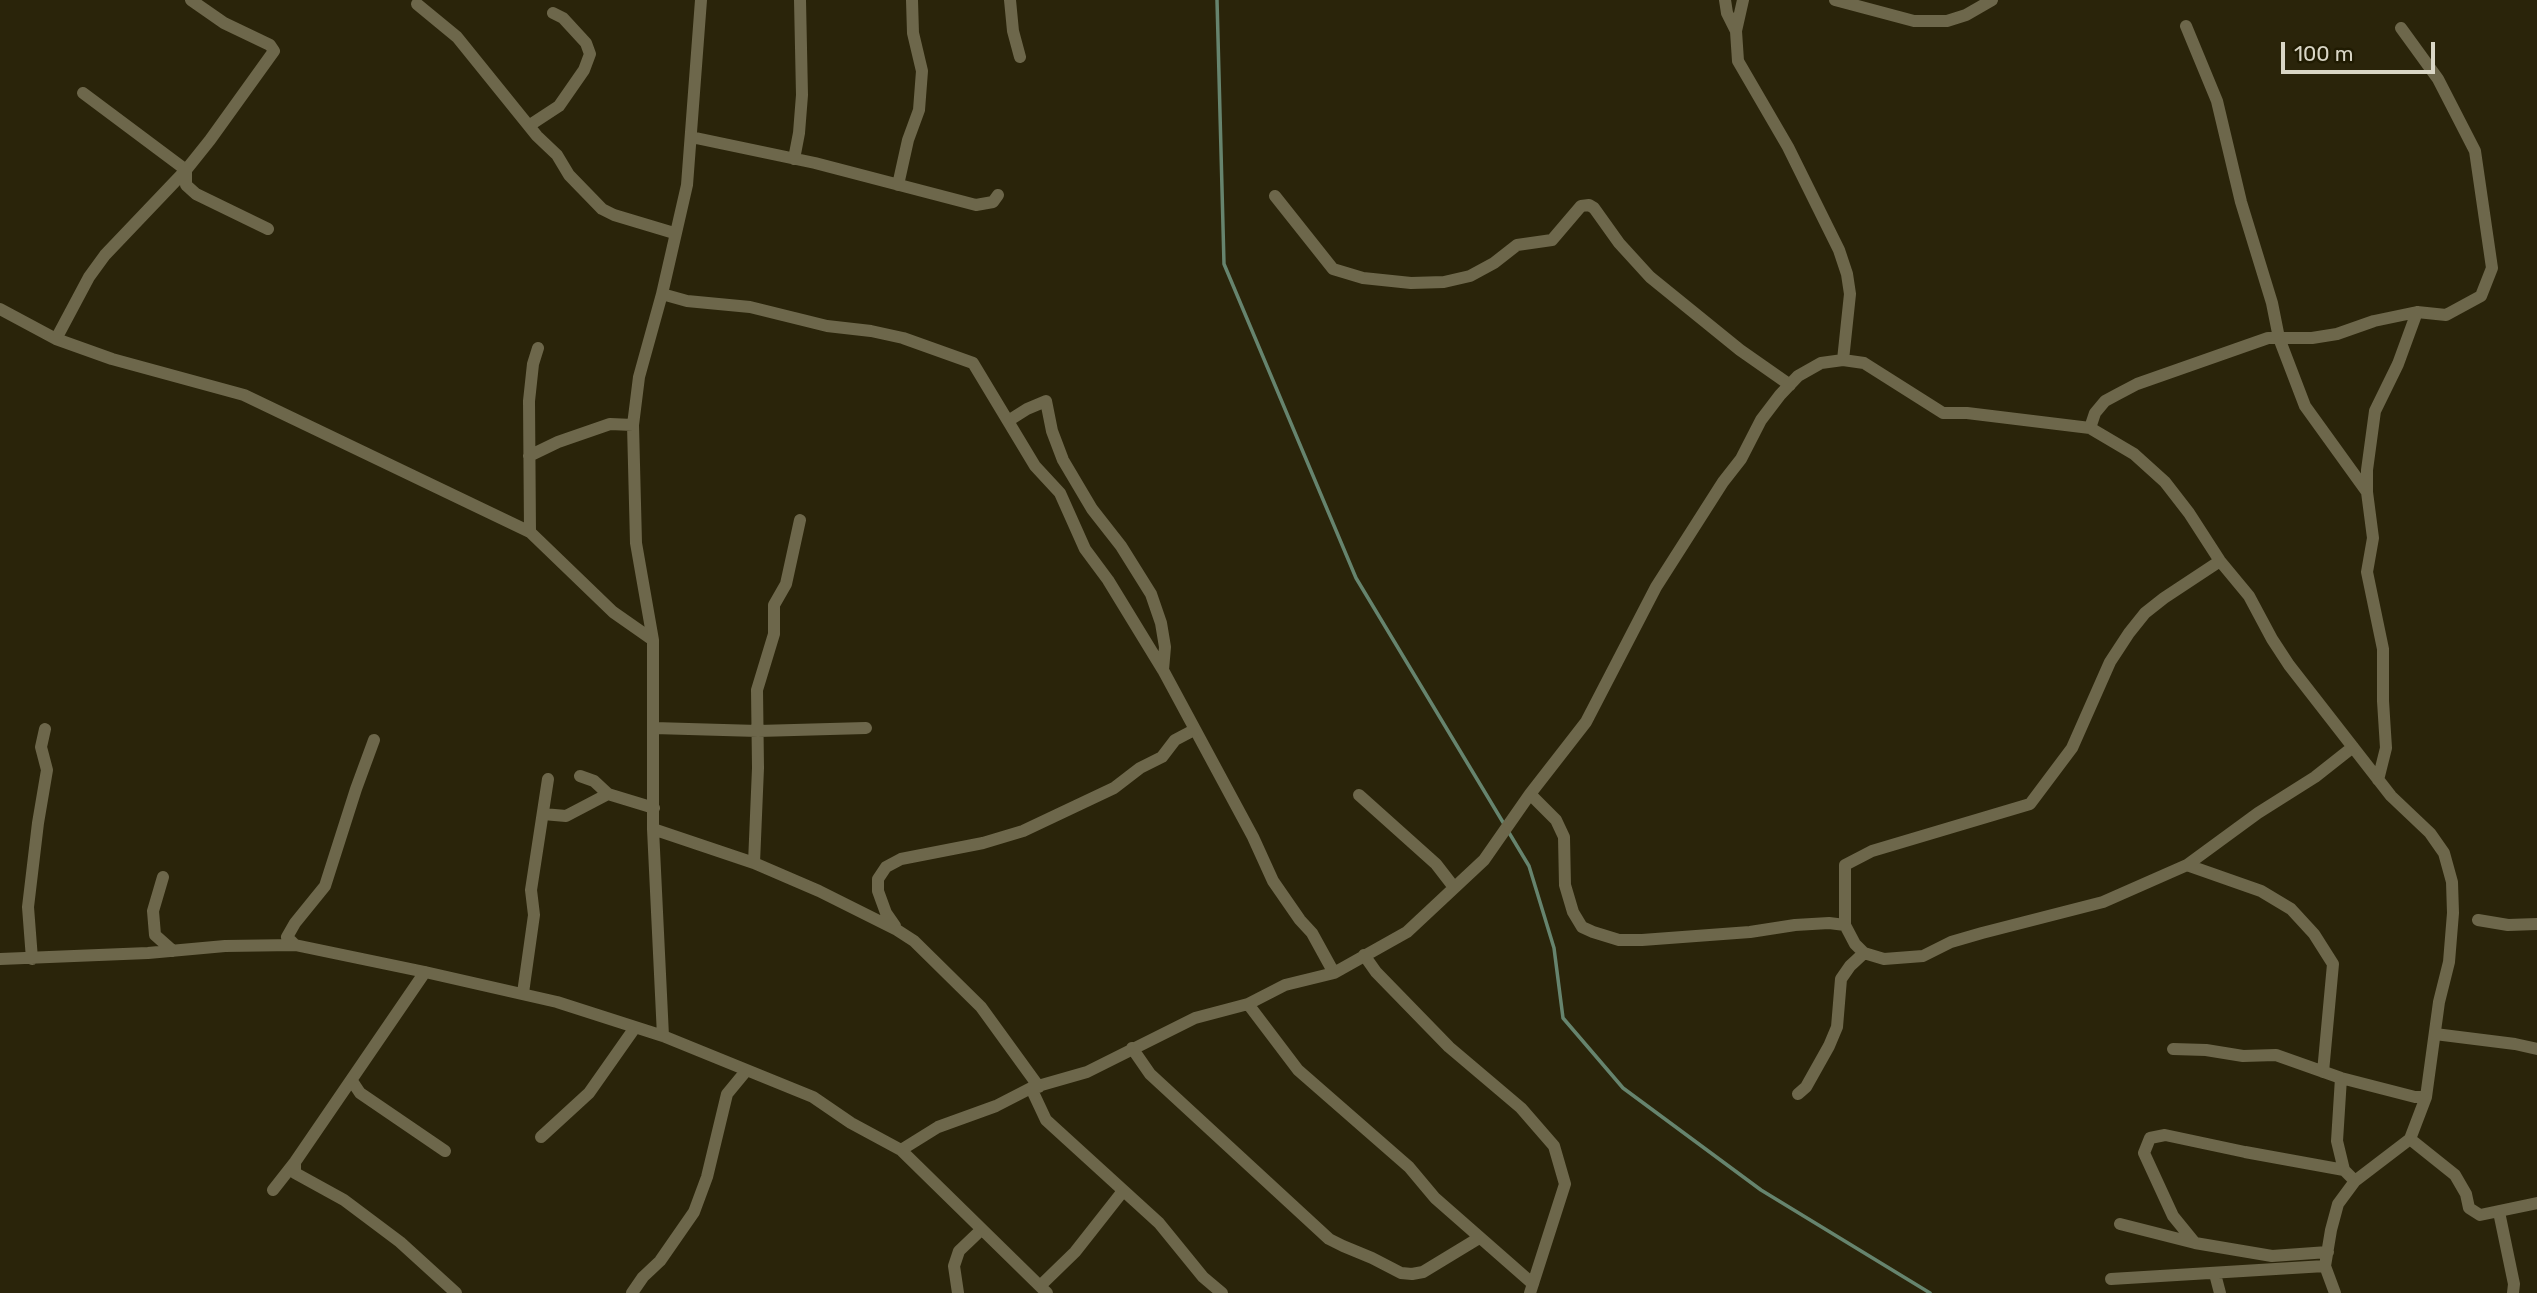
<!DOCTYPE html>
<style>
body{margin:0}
#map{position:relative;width:2537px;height:1293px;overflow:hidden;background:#2a240a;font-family:Rubik,sans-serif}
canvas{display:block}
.scale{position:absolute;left:2281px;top:42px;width:154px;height:32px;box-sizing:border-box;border:4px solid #d9d6c6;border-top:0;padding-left:9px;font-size:21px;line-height:24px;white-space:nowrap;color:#d9d6c6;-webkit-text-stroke:5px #201b02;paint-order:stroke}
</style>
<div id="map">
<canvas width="2537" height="1293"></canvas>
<div class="scale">100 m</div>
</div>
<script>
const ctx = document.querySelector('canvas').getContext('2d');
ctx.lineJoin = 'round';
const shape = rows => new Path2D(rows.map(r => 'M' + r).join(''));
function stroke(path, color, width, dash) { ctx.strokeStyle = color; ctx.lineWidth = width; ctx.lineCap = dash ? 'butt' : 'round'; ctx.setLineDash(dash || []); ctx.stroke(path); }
stroke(shape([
 [1217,0,1224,264,1356,578,1504,824],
 [1508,831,1529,866,1554,948,1563,1018,1623,1088,1761,1190,1930,1293]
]), '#66846e', 3.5);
stroke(shape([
 [1010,0,1013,31,1020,57],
 [1725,0,1727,13,1736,31,1738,61,1788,147,1839,250,1847,274,1850,294,1843,360],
 [1835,0,1914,21,1947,21,1966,15,1992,0],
 [417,4,457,37,537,136,557,155,569,175,602,209,614,215,674,233],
 [2186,26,2217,101,2241,202,2272,303,2279,338,2305,406,2367,492,2373,538,2367,572,2383,649,2383,701,2386,748,2378,780],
 [1736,31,1743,0],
 [83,93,186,170,186,185,196,194,268,229],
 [530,125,559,106,584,70,590,54,586,43,563,18,553,13],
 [691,137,815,163,976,205,993,202,998,195],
 [794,159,799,133,802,95,800,0],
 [898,185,908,140,919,110,922,71,913,33,912,0],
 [1275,196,1333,269,1363,278,1411,283,1444,282,1470,276,1494,263,1517,245,1552,240,1581,206,1589,205,1594,208,1619,243,1650,277,1740,350,1790,385],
 [662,294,687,301,750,307,827,326,871,331,903,338,973,363,1035,466,1060,493,1085,549,1108,580,1163,670,1253,837,1273,881,1300,920,1312,933,1334,973],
 [0,309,56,339,112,359,244,395,530,532,613,612,653,640],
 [56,339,89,277,105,255,186,170,210,140,274,51,270,45,224,23,191,0],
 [1008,421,1027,409,1046,401,1052,431,1063,460,1092,509,1121,546,1151,594,1161,623,1165,647,1163,670],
 [2090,428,2095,413,2105,401,2118,394,2137,384,2268,338,2312,338,2337,334,2374,321,2417,312,2446,315,2481,296,2492,268,2475,151,2438,79,2401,28],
 [529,456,558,442,610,424,633,425],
 [2367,492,2367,470,2375,411,2398,364,2417,312],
 [530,532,529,401,533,364,538,348],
 [2220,561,2164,598,2145,613,2129,633,2110,662,2072,748,2030,804,1872,851,1845,865,1845,925,1855,944,1864,953,1884,959,1923,956,1951,942,1982,933,2103,902,2187,865,2258,813,2315,777,2353,747],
 [654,728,758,731,866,728],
 [580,776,594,781,608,794],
 [1530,794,1556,820,1564,837,1565,885,1573,912,1582,927,1593,932,1619,940,1642,940,1750,932,1795,925,1829,923,1845,925],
 [1359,795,1436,864,1453,886],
 [543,814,566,816,608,794,654,808],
 [653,829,754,863,819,891,897,930,914,941,981,1007,1039,1087],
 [754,863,758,768,757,690,774,634,774,605,786,584,800,520],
 [2187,865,2261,891,2291,909,2314,934,2333,964,2323,1072],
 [163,877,153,911,155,935,173,951],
 [2478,920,2508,925,2537,924],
 [895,926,886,913,878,891,878,879,886,867,901,859,983,843,1023,831,1114,788,1140,768,1162,757,1175,740,1194,730],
 [295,945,287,937,295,923,325,886,356,789,374,740],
 [1364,955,1376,972,1449,1047,1521,1108,1554,1146,1565,1184,1530,1293],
 [0,959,148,953,225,946,295,945,425,972,557,1002,663,1036,813,1097,851,1123,901,1150,1047,1293],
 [32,959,28,907,38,823,47,770,41,747,45,729],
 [523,993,534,915,531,890,548,779],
 [1248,1004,1298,1070,1409,1167,1435,1198,1533,1284],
 [2435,1034,2515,1044,2537,1049],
 [663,1036,653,829,653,640,636,543,633,425,639,377,662,294,687,185,701,0],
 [1132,1048,1150,1074,1329,1239,1343,1246,1372,1258,1401,1273,1412,1274,1423,1272,1479,1238],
 [2173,1049,2206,1050,2243,1056,2276,1055,2341,1078,2415,1097,2426,1097],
 [2341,1078,2337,1141,2344,1170],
 [352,1081,360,1093,445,1151],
 [1031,1088,1046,1120,1159,1223,1203,1277,1222,1293],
 [1798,1094,1806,1087,1829,1046,1837,1027,1841,979,1850,966,1864,953],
 [541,1137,589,1093,634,1029],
 [2410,1139,2455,1175,2466,1194,2469,1208,2480,1215,2537,1203],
 [901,1150,938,1127,996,1106,1031,1088,1087,1072,1195,1018,1248,1004,1285,985,1334,973,1407,932,1484,860,1530,794,1586,722,1656,587,1723,482,1741,459,1761,420,1780,395,1798,376,1821,363,1843,360,1864,363,1943,413,1967,413,2090,428,2134,454,2165,482,2189,513,2220,561,2249,596,2272,639,2289,665,2391,796,2430,833,2444,853,2452,882,2453,913,2449,962,2439,1002,2426,1097,2410,1139,2355,1181,2338,1204,2331,1230,2325,1266,2335,1293],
 [295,1162,295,1173,344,1200,400,1242,456,1293],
 [273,1190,295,1162,425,972],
 [2499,1212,2514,1284,2513,1293],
 [2120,1224,2195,1243,2272,1256,2328,1252],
 [2195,1243,2173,1216,2144,1153,2150,1138,2165,1135,2245,1152,2344,1170,2355,1181],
 [2215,1274,2220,1293],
 [2111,1279,2325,1266],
 [1040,1286,1075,1252,1123,1191],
 [632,1293,643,1277,660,1261,694,1212,707,1177,727,1094,746,1071],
 [958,1293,954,1266,959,1251,981,1230]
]), '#6d674b', 12);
</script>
